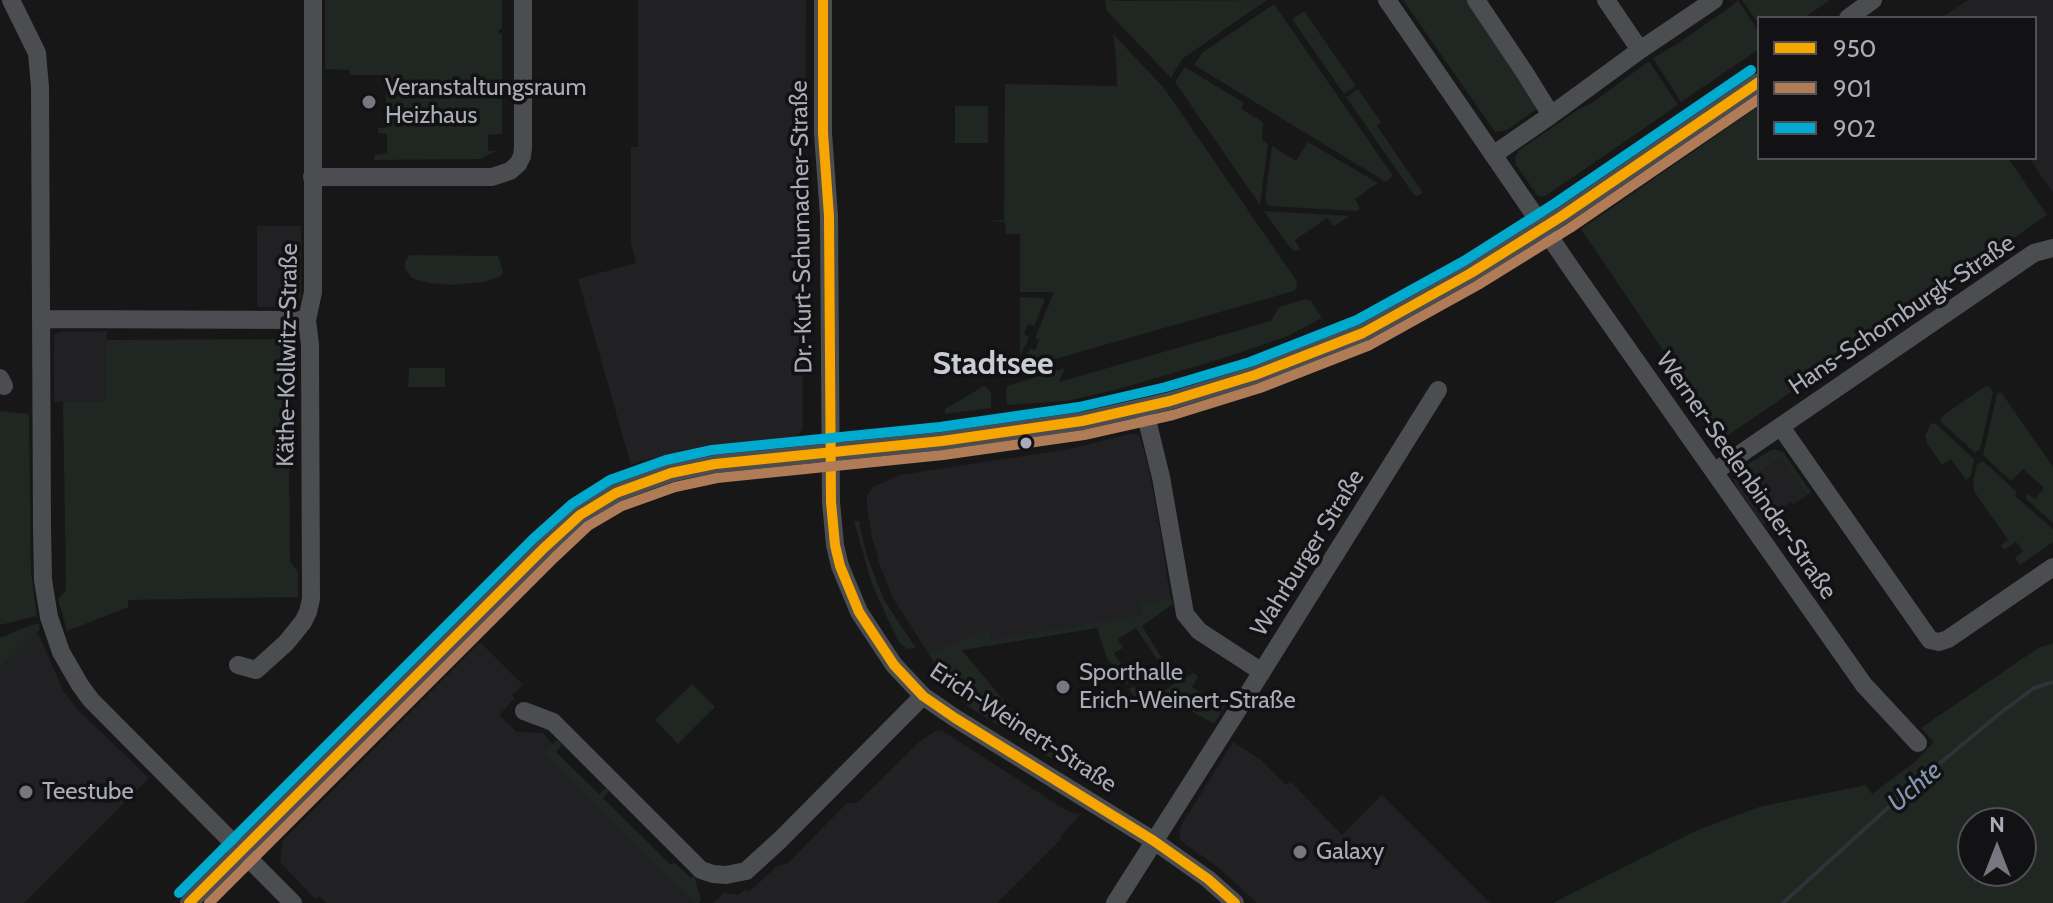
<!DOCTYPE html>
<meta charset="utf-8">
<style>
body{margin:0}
#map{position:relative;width:2053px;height:903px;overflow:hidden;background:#171717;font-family:Cabin,sans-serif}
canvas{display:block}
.legend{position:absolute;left:1757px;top:16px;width:280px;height:144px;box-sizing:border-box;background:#121113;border:2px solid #4f4f55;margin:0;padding:10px 14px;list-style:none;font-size:24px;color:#aaacb7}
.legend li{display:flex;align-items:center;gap:16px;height:40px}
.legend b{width:40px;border:2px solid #4f4f55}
.north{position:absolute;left:1957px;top:807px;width:80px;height:80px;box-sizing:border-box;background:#121113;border:2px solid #4f4f55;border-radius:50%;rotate:0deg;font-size:22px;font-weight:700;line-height:32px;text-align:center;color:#aaacb7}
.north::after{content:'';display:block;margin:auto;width:28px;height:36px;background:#77787f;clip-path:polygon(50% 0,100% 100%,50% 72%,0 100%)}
</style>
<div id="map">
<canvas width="2053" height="903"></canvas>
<ul class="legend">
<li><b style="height:10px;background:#f7a600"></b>950</li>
<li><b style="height:10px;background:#b07c57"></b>901</li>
<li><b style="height:10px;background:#00a9ce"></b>902</li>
</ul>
<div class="north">N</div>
</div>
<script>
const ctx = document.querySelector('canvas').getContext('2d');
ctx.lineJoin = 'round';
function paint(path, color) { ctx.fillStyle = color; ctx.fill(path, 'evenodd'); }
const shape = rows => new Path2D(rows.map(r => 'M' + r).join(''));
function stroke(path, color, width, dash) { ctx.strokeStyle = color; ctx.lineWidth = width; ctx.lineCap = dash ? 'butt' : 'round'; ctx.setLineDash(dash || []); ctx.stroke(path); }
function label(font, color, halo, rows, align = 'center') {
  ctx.font = font + ' Cabin,sans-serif'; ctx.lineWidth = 7; ctx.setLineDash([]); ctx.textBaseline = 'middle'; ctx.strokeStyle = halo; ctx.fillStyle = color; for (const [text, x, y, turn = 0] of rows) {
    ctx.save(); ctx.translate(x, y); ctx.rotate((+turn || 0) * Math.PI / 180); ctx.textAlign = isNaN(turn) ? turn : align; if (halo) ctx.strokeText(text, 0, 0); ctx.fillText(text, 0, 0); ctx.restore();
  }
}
paint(shape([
 [638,0,806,0,805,165,802,164,803,427,799,434,793,438,706,448,640,461,631,465,578,279,636,263,631,243,631,147,638,147],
 [1968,0,2053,0,2053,193,2029,158,2035,158,2035,18,1941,18],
 [257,226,301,226,301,299,294,307,257,307],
 [107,331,107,402,54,402,54,335,59,332],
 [1133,433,1140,436,1149,469,1160,529,1171,602,1146,620,962,650,935,664,893,598,879,563,872,538,867,506,867,496,873,487,899,475,1070,449],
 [1781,458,1807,495,1793,505,1791,502,1786,506,1787,509,1763,525,1736,487],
 [37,631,64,692,77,709,149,778,24,903,0,903,0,668],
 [480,642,523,685,512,695,515,698,499,715,517,732,543,733,553,744,545,752,695,903,327,903,319,896,315,899,280,862,283,840],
 [941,730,1069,812,1081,814,1060,837,1061,839,997,903,713,903,724,893,738,895,745,889,749,892,776,867,788,863,847,803,857,803,919,742,935,731],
 [1233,742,1260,759,1286,785,1291,782,1342,835,1382,795,1490,903,1257,903,1219,868,1181,841,1179,835,1182,824]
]), '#212123');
paint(shape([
 [325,0,502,0,502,29,499,29,499,33,502,34,502,134,488,135,488,151,496,151,480,159,374,160,375,155,387,153,387,134,378,133,378,128,386,128,386,75,350,75,349,70,325,69],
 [1105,0,1125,1,1267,0,1182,59,1171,78,1106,10],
 [1403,0,1469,0,1538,108,1507,130,1495,132],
 [1738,0,1759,32,1759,49,1681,102,1653,58,1677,44,1733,5],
 [1742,0,1830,0,1804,18,1759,18,1759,24],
 [1274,4,1393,176,1386,182,1194,65,1203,52],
 [1304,11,1356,86,1344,94,1292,19],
 [1113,34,1164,88,1298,283,1296,284,1297,287,1294,291,1020,369,1030,349,1035,350,1039,340,1035,338,1054,292,1020,292,1020,234,1006,234,1005,222,984,221,1004,220,1005,84,1117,86,1116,56],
 [1649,61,1678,105,1544,197,1538,196,1516,165,1515,159,1518,151,1579,109,1592,103],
 [1185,67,1244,103,1241,109,1263,122,1262,140,1268,144,1260,205,1175,82],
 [1358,89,1381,122,1377,126,1423,193,1417,196,1414,195,1346,97],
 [955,106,988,106,988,143,955,143],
 [1759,106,1759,158,2008,158,2047,215,1723,439,1581,229],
 [1308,142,1378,183,1355,199,1360,208,1357,211,1269,206,1265,200,1272,146,1296,161],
 [1264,211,1350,216,1334,226,1327,218,1295,240,1300,249,1295,251,1291,249],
 [410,255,498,256,503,271,501,276,484,282,453,285,429,283,412,278,405,269,405,262],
 [1020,297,1043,298,1045,300,1034,326,1028,324,1024,334,1029,337,1020,357],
 [1306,299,1311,301,1322,318,1288,336,1227,357,1119,389,1067,401,1007,405,1006,388,1010,385,1065,368,1059,382,1271,321,1279,307],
 [284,329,293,331,298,340,298,348,288,349,290,562,298,572,298,597,128,600,128,607,67,631,58,599,66,590,63,402,107,402,107,340,277,339],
 [409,368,445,368,445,387,408,387],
 [984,386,991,392,991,408,945,414,945,409],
 [1989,386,1993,392,1980,449,1975,453,1941,422,1941,417,1984,387],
 [2001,392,2053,467,2053,523,2025,498,2028,494,2035,499,2044,488,2023,469,2011,481,1983,455,1997,394],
 [0,411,29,414,31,571,37,616,0,625],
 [1931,423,1936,424,1974,459,1971,476,1966,480,1951,459,1942,465,1928,445,1925,436],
 [1774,449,1783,452,1811,492,1807,495,1781,458,1736,487,1734,479,1738,471,1769,451],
 [1983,461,2017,492,2015,496,2053,529,2053,542,2020,565,2015,558,2023,551,2016,542,2004,550,2001,545,2008,540,1974,491,1973,480,1977,464],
 [854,521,859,521,866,553,884,600,916,648,907,649,900,643,890,624,872,584],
 [1170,599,1172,599,1173,604,1142,626,1170,671,1166,673,1136,628,1118,639,1123,648,1114,653,1131,681,1126,685,1107,658,1097,628,962,650,1039,743,1040,746,1038,750,969,707,953,693,946,684,930,654,988,629,991,640,1142,615,1140,603],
 [39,624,40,629,0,668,0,638,31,625],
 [2053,643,2053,903,1553,903,1693,832,1759,807,1866,785,1872,794,1916,761,1934,742,1921,728,2038,648],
 [1973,823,2021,823,2021,871,1973,871],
 [1193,673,1198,676,1192,687,1219,703,1225,695,1229,699,1214,724,1162,694,1145,705,1142,709,1129,689,1134,686,1145,702],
 [692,684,715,707,678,744,655,720],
 [557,740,562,745,556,752,599,794,606,788,609,791,603,798,671,865,674,862,691,878,694,875,701,900,699,903,695,903,544,752],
 [1044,748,1077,768,1083,760,1111,777,1102,789,1041,752]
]), '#202621');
stroke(shape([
 [1783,903,1910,788,1999,714,2034,688,2053,682]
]), '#2e333a', 4);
stroke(shape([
 [11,0,37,53,40,87,42,527,43,580,49,617,61,652,80,685,91,700,293,903],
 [823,0,823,133,829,216,831,502,835,545,840,566,859,612,894,665,923,696,955,718,1154,841,1208,879,1235,903],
 [1387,0,1575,274,1864,685,1918,743],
 [1476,0,1525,73,1551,115],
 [1606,0,1640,50],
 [1848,18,1873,0],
 [1493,155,1551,115,1640,50,1714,0],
 [312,177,492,177,510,171,518,164,522,156,523,147,523,0],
 [41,319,307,320],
 [0,378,4,386],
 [1144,408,1161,477,1185,614,1199,631,1262,672],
 [1781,427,1930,640,1939,642,1948,639,2053,567],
 [1714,472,2034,253,2053,248],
 [238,665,256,670,286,643,303,622,308,612,311,599,310,345,307,320,313,292,313,0],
 [524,711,553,722,701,870,713,874,726,875,746,871,780,840,923,696],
 [189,903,544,548,580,515,616,493,671,473,715,464,942,441,1082,421,1170,401,1255,375,1363,333,1471,273,1562,216,1759,82],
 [1115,903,1246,697,1438,390]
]), '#4c4d50', 18);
stroke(shape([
 [823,0,823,133,829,216,831,502,835,545,840,566,859,612,894,665,923,696,955,718,1154,841,1208,879,1235,903],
 [189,903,544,548,580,515,616,493,671,473,715,464,942,441,1082,421,1170,401,1255,375,1363,333,1471,273,1562,216,1759,82]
]), '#f7a600', 10);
stroke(shape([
 [209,903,554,558,588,526,622,506,675,487,717,478,943,455,1084,435,1173,415,1260,388,1370,345,1478,285,1570,228,1759,99]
]), '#b07c57', 10);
stroke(shape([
 [179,893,534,538,572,504,610,480,666,460,712,450,940,427,1079,407,1166,387,1250,362,1357,320,1464,261,1554,204,1751,70]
]), '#00a9ce', 10);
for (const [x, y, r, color] of [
 [369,102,8,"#77787f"],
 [1026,443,7,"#aaacb7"],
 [1063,687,8,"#77787f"],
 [26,792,8,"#77787f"],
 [1300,852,8,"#77787f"]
]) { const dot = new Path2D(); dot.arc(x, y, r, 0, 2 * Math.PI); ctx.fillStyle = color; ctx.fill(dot); stroke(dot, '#121113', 3); }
label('24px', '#aaacb7', '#121113', [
 ["Veranstaltungsraum",385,88],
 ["Heizhaus",385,116],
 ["Sporthalle",1079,673],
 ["Erich-Weinert-Straße",1079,701],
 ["Teestube",42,792],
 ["Galaxy",1316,852]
], 'left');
label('24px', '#aaacb7', '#121113', [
 ["Dr.-Kurt-Schumacher-Straße",802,227,-91],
 ["Hans-Schomburgk-Straße",1902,315,-34],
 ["Käthe-Kollwitz-Straße",288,355,-89],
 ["Werner-Seelenbinder-Straße",1746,476,55],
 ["Wahrburger Straße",1308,553,-58],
 ["Erich-Weinert-Straße",1023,728,33]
]);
label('italic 26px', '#8396af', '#121113', [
 ["Uchte",1915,787,-41]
]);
label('bold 32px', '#caccd3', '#121113', [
 ["Stadtsee",993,365]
]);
</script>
